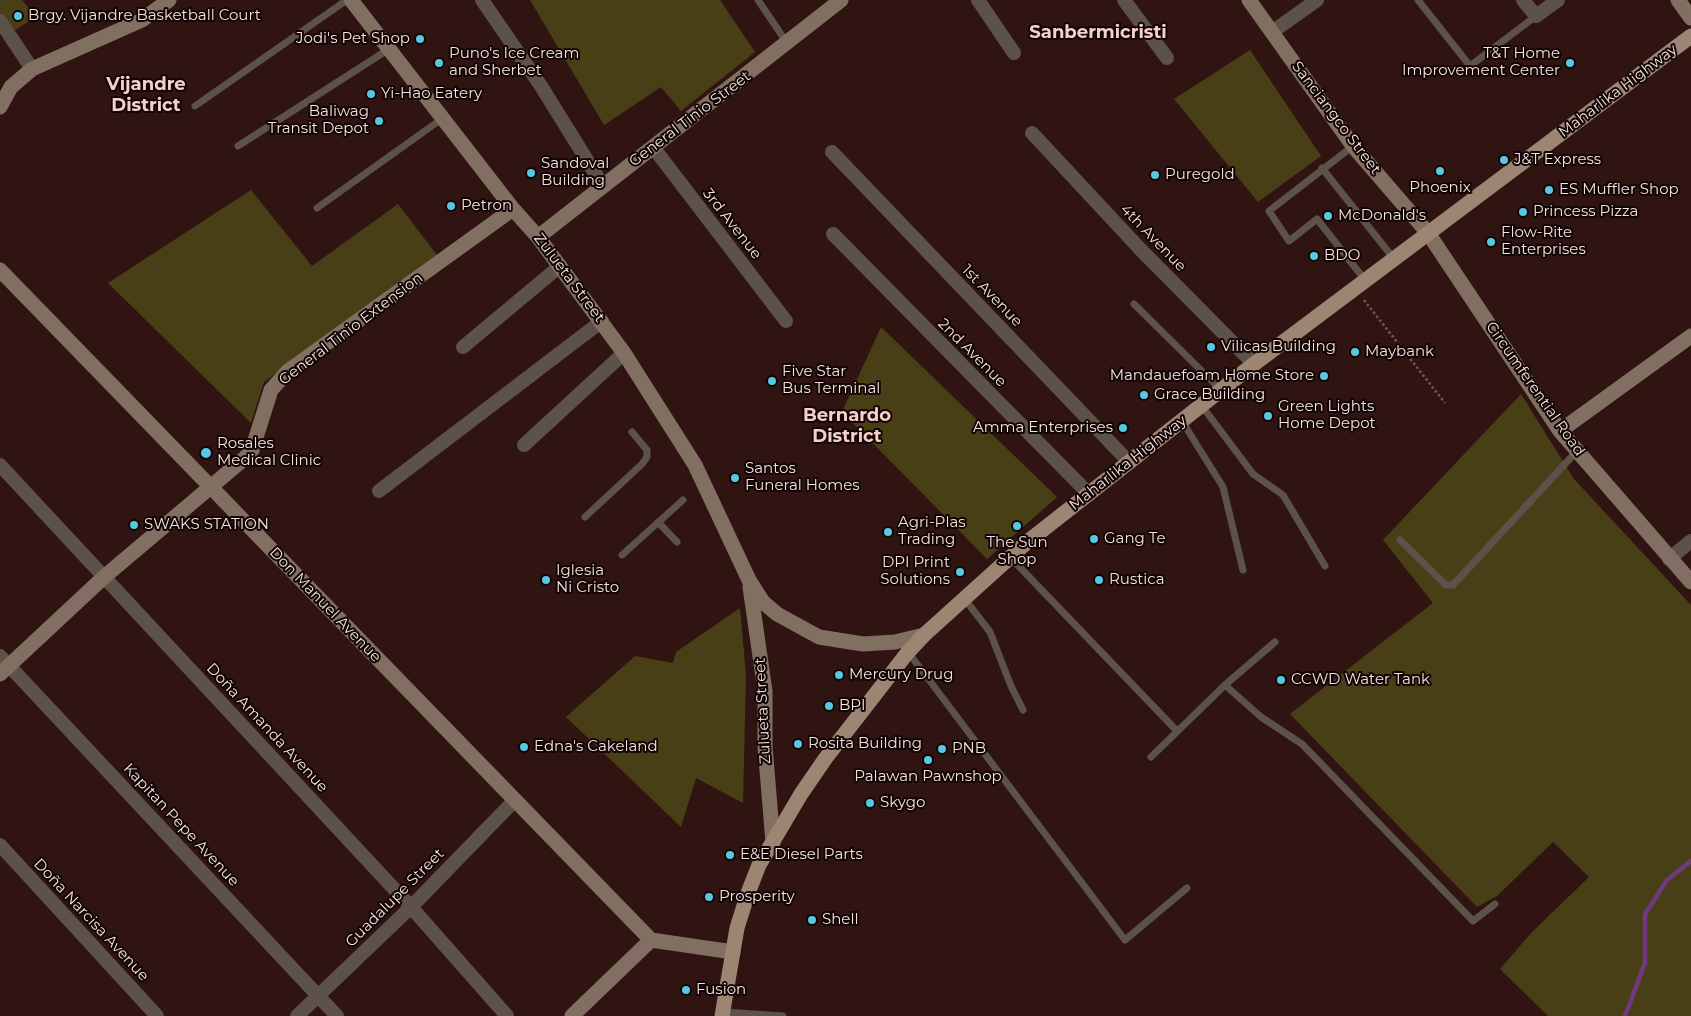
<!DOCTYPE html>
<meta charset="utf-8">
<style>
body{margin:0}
canvas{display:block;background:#301412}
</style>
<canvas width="1691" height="1016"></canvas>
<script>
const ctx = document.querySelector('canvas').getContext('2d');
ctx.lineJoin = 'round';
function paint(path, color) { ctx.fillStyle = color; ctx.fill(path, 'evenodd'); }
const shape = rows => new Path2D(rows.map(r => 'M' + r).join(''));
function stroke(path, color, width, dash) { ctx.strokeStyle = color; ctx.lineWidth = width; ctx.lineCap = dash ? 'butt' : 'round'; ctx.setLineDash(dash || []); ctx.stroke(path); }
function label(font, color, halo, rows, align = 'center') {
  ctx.font = font + ' Montserrat,sans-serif'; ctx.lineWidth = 4; ctx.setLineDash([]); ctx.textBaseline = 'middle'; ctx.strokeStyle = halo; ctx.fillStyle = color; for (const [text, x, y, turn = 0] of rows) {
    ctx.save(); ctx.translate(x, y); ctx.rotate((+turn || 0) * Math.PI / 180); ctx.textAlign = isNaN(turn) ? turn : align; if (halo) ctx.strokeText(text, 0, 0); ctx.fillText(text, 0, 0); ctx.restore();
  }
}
paint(shape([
 [0,0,22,0,36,17,10,33,0,15],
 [530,0,720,0,755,52,681,111,661,87,604,125],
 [1250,50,1321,156,1258,202,1174,99],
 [251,190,312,266,398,204,437,255,264,382,251,423,108,283],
 [881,327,1057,497,987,559,842,412],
 [1521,394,1574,479,1691,605,1691,1016,1548,1016,1500,969,1532,932,1589,877,1553,842,1497,896,1477,907,1290,714,1433,603,1383,540],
 [740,608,746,675,743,803,696,778,681,827,566,717,635,656,673,663,676,652]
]), '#493f16');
stroke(shape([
 [1625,1016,1645,963,1645,914,1667,880,1691,861]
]), '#6e3a7f', 4.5);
stroke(shape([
 [1364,300,1445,403]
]), '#715755', 2.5, [2.5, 2.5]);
stroke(shape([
 [758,0,787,43],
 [1418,0,1470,66,1536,16],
 [195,106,347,0],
 [238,146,389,49],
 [1353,146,1269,211,1289,241,1317,219,1365,280],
 [1322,168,1394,259],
 [317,208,443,118],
 [1134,304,1221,390],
 [1202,406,1253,474,1283,495,1325,566],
 [1182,421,1223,487,1243,570],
 [585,517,642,464,647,457,647,450,632,432],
 [658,522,677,542],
 [1400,540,1446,585,1453,585,1577,451],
 [622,555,683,500],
 [1010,557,1177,731],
 [964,598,990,632,1011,686,1023,710],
 [908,652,1125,940,1187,888],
 [1225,685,1261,717,1302,744,1473,921,1495,904],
 [1151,757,1225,685,1275,642],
 [723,1012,783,1016]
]), '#5d5249', 7);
stroke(shape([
 [482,0,541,86,603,186],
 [978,0,1014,53],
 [1124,0,1167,58],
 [1523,0,1536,16,1558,0],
 [0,21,32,69],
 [1272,32,1317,0],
 [1032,133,1141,250,1254,364],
 [653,147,786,321],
 [832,152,1129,462],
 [833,234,1089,494],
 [463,347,560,266],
 [524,445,624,353],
 [0,465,411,907,507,1016],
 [379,491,602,321],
 [1669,559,1691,541],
 [0,656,337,1016],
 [0,845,157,1016],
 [297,1016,411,907,514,801]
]), '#5d5249', 14);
stroke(shape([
 [351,0,513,209,538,237,624,353,695,465,749,580,763,602,777,614,819,637,863,644,895,642,924,635],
 [1249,0,1353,146,1428,233,1560,431,1691,582],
 [1678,0,1691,18],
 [0,107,11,87,32,69,142,20,169,0],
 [538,237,841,0],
 [0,270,651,940],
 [1560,431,1691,336],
 [750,587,765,691,765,746,773,843],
 [0,674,104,577,246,457,252,450,271,390,288,371,513,209],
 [572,1016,651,940,733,952]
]), '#816f61', 15);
stroke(shape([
 [722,1016,737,928,748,893,759,865,801,794,825,759,908,652,924,635,1026,543,1254,364,1691,36]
]), '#9c8673', 15);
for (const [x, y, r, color] of [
 [18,16,5,"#56c9e0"],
 [420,39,5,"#56c9e0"],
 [439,63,5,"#56c9e0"],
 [1570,63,5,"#56c9e0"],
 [371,94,5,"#56c9e0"],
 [379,121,5,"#56c9e0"],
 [1504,160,5,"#56c9e0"],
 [1440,171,5,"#56c9e0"],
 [531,173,5,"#56c9e0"],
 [1155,175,5,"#56c9e0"],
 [1549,190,5,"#56c9e0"],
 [451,206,5,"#56c9e0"],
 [1523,212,5,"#56c9e0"],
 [1328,216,5,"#56c9e0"],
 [1491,242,5,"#56c9e0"],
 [1314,256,5,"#56c9e0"],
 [1211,347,5,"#56c9e0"],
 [1355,352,5,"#56c9e0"],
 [1324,376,5,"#56c9e0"],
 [772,381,5,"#56c9e0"],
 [1144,395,5,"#56c9e0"],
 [1268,416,5,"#56c9e0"],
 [1123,428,5,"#56c9e0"],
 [206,453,6,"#56c9e0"],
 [735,478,5,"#56c9e0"],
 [134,525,5,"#56c9e0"],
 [1017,526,5,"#56c9e0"],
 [888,532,5,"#56c9e0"],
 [1094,539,5,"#56c9e0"],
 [960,572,5,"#56c9e0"],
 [546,580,5,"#56c9e0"],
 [1099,580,5,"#56c9e0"],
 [839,675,5,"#56c9e0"],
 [1281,680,5,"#56c9e0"],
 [829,706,5,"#56c9e0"],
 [798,744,5,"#56c9e0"],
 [524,747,5,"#56c9e0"],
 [942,749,5,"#56c9e0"],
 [928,760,5,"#56c9e0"],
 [870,803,5,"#56c9e0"],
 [730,855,5,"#56c9e0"],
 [709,897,5,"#56c9e0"],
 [812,920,5,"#56c9e0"],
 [686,990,5,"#56c9e0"]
]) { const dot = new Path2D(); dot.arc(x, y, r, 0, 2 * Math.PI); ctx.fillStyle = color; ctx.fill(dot); stroke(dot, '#100504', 2); }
label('15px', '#f6e1de', '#100504', [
 ["Brgy. Vijandre Basketball Court",28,16],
 ["Jodi's Pet Shop",410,39,"right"],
 ["Puno's Ice Cream",449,54],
 ["and Sherbet",449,71],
 ["T&T Home",1560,54,"right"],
 ["Improvement Center",1560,71,"right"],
 ["Yi-Hao Eatery",381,94],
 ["Baliwag",369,112,"right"],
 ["Transit Depot",369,129,"right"],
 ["J&T Express",1514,160],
 ["Sandoval",541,164],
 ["Building",541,181],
 ["Puregold",1165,175],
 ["Phoenix",1440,188,"center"],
 ["ES Muffler Shop",1559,190],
 ["Petron",461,206],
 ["Princess Pizza",1533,212],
 ["McDonald's",1338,216],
 ["Flow-Rite",1501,233],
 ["Enterprises",1501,250],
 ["BDO",1324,256],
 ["Vilicas Building",1221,347],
 ["Maybank",1365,352],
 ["Five Star",782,372],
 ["Bus Terminal",782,389],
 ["Mandauefoam Home Store",1314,376,"right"],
 ["Grace Building",1154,395],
 ["Green Lights",1278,407],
 ["Home Depot",1278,424],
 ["Amma Enterprises",1113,428,"right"],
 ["Rosales",217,444],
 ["Medical Clinic",217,461],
 ["Santos",745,469],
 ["Funeral Homes",745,486],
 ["Agri-Plas",898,523],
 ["Trading",898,540],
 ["SWAKS STATION",144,525],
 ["Gang Te",1104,539],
 ["The Sun",1017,543,"center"],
 ["Shop",1017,560,"center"],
 ["DPI Print",950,563,"right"],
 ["Solutions",950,580,"right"],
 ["Iglesia",556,571],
 ["Ni Cristo",556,588],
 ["Rustica",1109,580],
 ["Mercury Drug",849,675],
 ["CCWD Water Tank",1291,680],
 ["BPI",839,706],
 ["Rosita Building",808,744],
 ["Edna's Cakeland",534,747],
 ["PNB",952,749],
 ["Palawan Pawnshop",928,777,"center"],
 ["Skygo",880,803],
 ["E&E Diesel Parts",740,855],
 ["Prosperity",719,897],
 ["Shell",822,920],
 ["Fusion",696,990]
], 'left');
label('15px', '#f6e1de', '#100504', [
 ["Maharlika Highway",1618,91,-37],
 ["Sanciangco Street",1336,118,53],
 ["General Tinio Street",690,119,-37],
 ["3rd Avenue",732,224,52],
 ["4th Avenue",1153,238,46],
 ["Zulueta Street",569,278,53],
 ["1st Avenue",992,296,46],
 ["General Tinio Extension",351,329,-37],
 ["2nd Avenue",972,353,45],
 ["Circumferential Road",1535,389,55],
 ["Maharlika Highway",1128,463,-38],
 ["Don Manuel Avenue",325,605,46],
 ["Zulueta Street",763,711,-93],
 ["Doña Amanda Avenue",267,728,47],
 ["Kapitan Pepe Avenue",181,825,47],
 ["Guadalupe Street",395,898,-45],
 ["Doña Narcisa Avenue",91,920,47]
]);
label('bold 18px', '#f8d0cb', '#100504', [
 ["Sanbermicristi",1098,33],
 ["Vijandre",146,85],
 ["District",146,106],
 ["Bernardo",847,416],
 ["District",847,437]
]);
</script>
